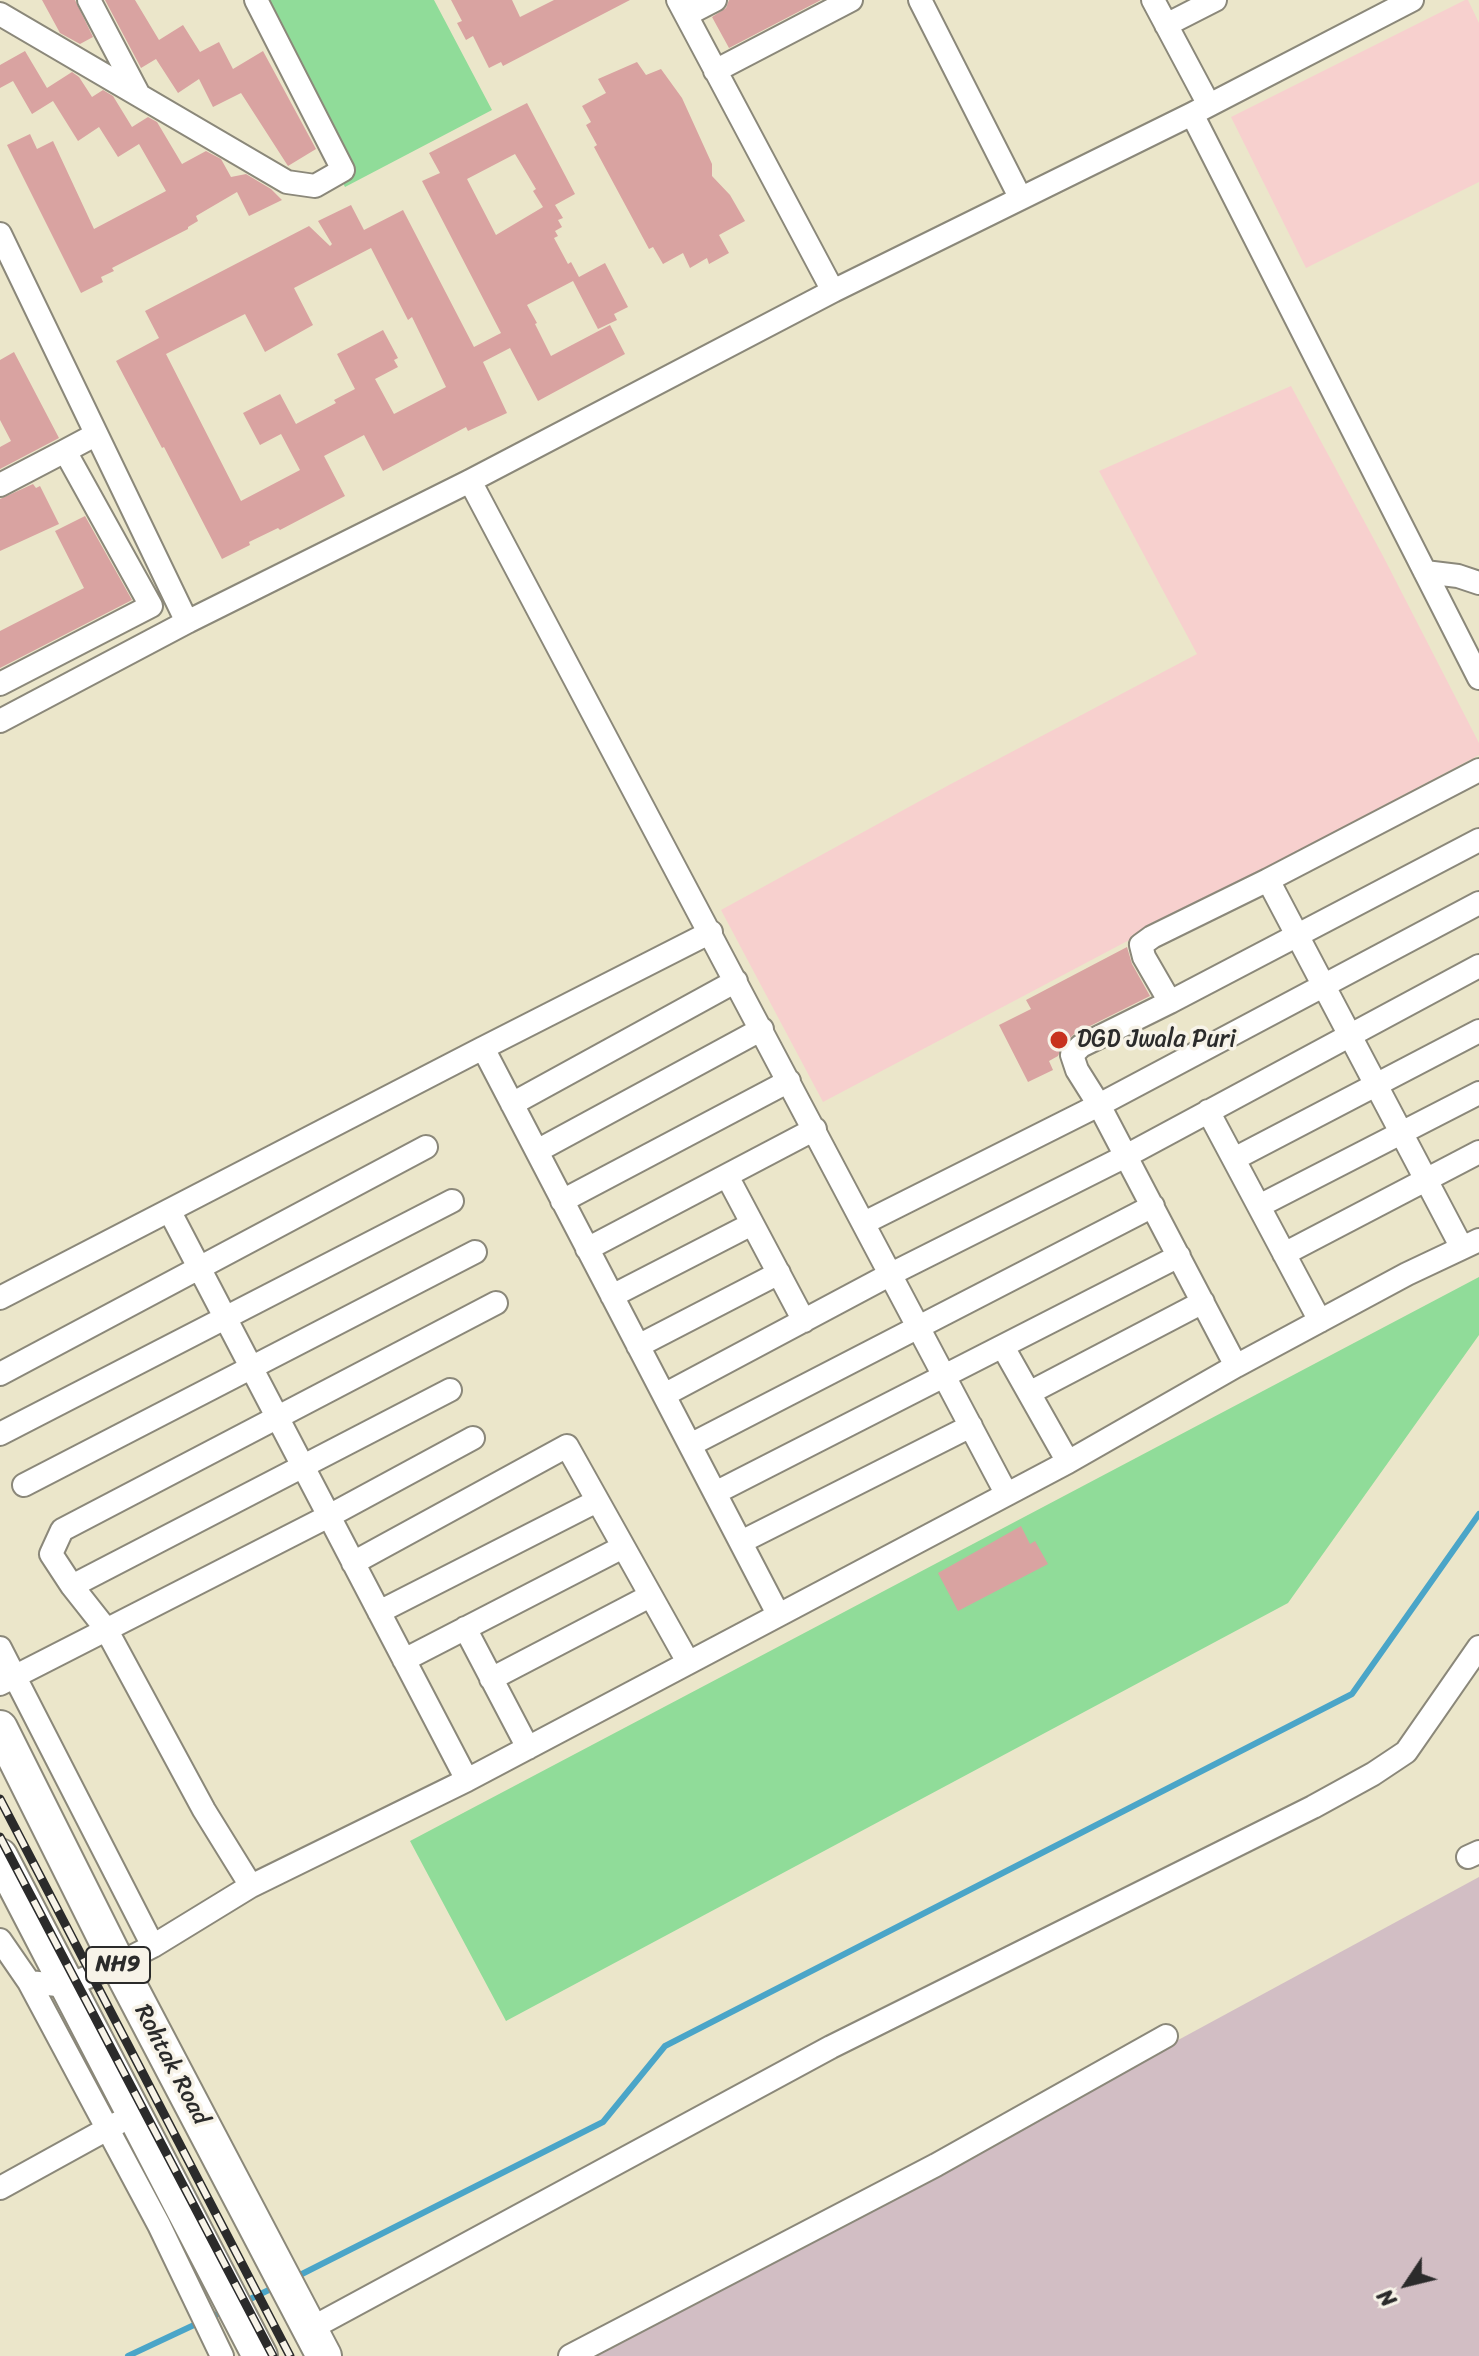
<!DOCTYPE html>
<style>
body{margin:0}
#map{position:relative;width:1479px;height:2356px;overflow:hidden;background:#ebe6ca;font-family:Sriracha,sans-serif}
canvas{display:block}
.north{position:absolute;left:1367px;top:2244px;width:80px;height:80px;-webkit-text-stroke:6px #f7f3e8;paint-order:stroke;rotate:235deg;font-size:22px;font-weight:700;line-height:32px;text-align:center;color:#2b2b2b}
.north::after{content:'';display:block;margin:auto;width:28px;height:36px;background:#2b2b2b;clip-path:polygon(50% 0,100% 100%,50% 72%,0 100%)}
</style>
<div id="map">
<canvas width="1479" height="2356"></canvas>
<div class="north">N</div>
</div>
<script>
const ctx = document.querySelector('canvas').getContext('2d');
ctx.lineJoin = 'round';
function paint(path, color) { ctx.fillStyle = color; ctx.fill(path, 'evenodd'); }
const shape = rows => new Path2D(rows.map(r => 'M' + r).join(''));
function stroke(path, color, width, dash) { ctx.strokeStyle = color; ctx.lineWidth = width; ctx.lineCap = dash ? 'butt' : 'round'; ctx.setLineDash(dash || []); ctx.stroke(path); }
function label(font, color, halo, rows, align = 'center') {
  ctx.font = font + ' Sriracha,sans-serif'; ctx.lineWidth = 7; ctx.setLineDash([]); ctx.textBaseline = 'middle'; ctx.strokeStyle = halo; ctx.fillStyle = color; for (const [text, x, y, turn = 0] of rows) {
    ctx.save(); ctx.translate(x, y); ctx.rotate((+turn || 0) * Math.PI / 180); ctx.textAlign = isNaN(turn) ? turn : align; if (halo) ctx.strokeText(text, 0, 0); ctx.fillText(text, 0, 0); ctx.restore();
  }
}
paint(shape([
 [1465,0,1468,0,1479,23,1479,182,1306,268,1231,117],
 [1291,386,1383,556,1479,743,1479,755,823,1102,721,910,949,785,1197,654,1099,471]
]), '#f7d0ce');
paint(shape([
 [1479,1877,1479,2356,595,2356]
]), '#d2bec4');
paint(shape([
 [249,0,434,0,492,110,345,187],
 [1479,1277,1479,1335,1288,1603,506,2021,410,1841]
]), '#90dc99');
stroke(shape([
 [294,2278,603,2122,665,2046,1352,1694,1479,1514],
 [244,2302,277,2286],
 [128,2356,226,2310]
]), '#4aa5c8', 6);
paint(shape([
 [42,0,75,0,93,37,80,44,60,33],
 [105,0,135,0,159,40,183,25,200,52,219,42,233,69,263,51,316,149,288,166,241,93,213,107,199,79,178,93,156,59,141,68],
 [451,0,512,0,520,17,554,0,630,0,503,66,501,62,489,68,473,36,466,40,457,23,462,21],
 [729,0,821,0,729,48,712,17,726,8],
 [25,51,47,88,72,72,79,77,92,97,103,90,113,96,132,127,148,117,157,122,182,164,206,151,221,159,231,177,246,174,271,189,282,200,249,216,237,192,196,216,198,221,188,227,188,229,112,268,114,271,101,277,103,282,81,293,7,145,30,134,37,149,53,141,94,229,166,191,139,144,118,157,99,127,78,141,53,101,32,114,13,81,0,88,0,65],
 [637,62,646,75,661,69,682,98,712,164,712,176,730,195,745,221,719,235,729,253,709,264,707,258,690,268,683,253,663,264,653,247,649,249,594,147,597,145,586,125,591,122,582,106,606,93,598,79],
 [527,103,575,194,555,205,563,218,558,220,562,227,555,231,558,236,554,238,568,264,571,262,579,277,605,263,628,307,614,314,617,320,598,329,573,281,527,305,537,323,535,324,551,356,610,325,625,354,538,401,510,348,483,362,507,413,468,431,466,427,383,471,364,435,324,456,345,496,280,530,278,528,249,542,250,545,222,559,164,447,162,448,116,361,159,338,145,311,309,226,330,246,332,244,318,221,351,205,364,230,403,210,474,347,501,333,422,181,440,173,429,153],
 [515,154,536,189,533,191,543,207,496,235,467,179],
 [371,248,408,320,412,317,446,387,394,414,375,379,398,367,394,360,398,358,383,330,337,354,355,389,334,400,336,403,296,424,280,394,243,413,260,445,281,434,300,470,241,501,166,354,245,314,265,352,313,325,294,288],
 [14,352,59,438,0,469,0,447,11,441,0,420,0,360],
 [33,484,36,488,40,486,59,524,0,551,0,499],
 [85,516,132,600,0,668,0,631,84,588,55,531],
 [1127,947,1132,964,1150,996,1074,1034,1062,1046,1058,1056,1049,1061,1053,1070,1028,1082,999,1025,1031,1009,1026,1000],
 [1021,1526,1030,1544,1035,1541,1048,1564,958,1611,938,1573]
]), '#d9a3a1');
const minor = shape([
 [89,0,139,95],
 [678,0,833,291],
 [920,0,1020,197],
 [1153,0,1209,105],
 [0,14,287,182,315,186,343,170,256,0],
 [686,15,715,0],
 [1166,25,1215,0],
 [715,71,851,0],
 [1192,114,1479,678],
 [0,234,187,622],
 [470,481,1006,1493],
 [0,485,65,451],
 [1425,572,1458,576,1479,583],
 [0,684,151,606,65,451,95,435],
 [0,721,187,622,470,481,833,291,1192,114,1412,0],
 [1268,880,1462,1248],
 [1170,1002,1479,840],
 [483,1048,711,932],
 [512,1104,736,981],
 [1208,1111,1320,1321],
 [537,1151,762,1029],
 [1234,1159,1479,1031],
 [727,1176,804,1321],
 [562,1201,789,1081],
 [1259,1206,1479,1093],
 [170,1212,467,1780],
 [864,1223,1099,1105,1479,903],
 [587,1249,815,1129],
 [1284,1254,1479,1152],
 [612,1296,752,1224],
 [0,1298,483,1048,778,1614],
 [638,1346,779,1273],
 [1003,1347,1068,1462],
 [1236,1366,1099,1105,1077,1070,1072,1055,1081,1046,1170,1002,1144,957,1141,945,1152,937,1268,880,1479,770],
 [0,1374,426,1147],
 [1029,1393,1203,1302],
 [664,1395,891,1274,1126,1156,1479,966],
 [0,1434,452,1201],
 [690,1445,1153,1206],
 [24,1485,475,1252],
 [715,1493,1179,1256],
 [741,1542,971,1426],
 [353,1563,567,1446,688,1662],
 [72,1586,450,1390],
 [379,1612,597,1501],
 [465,1628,528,1748],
 [0,1648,153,1946],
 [404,1660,623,1547],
 [491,1679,650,1596],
 [0,1684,329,1516,473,1438],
 [1468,1857,1479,1852],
 [251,1886,204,1810,106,1629,72,1586,51,1554,62,1530,496,1303],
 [0,1940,29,1982,159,2225,222,2356],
 [29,1982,67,1986,118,1964,153,1946,251,1886,467,1780,1068,1462,1236,1366,1407,1274,1479,1240],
 [0,2188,118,2123],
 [310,2329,831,2047,1313,1807,1373,1774,1406,1752,1479,1647],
 [570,2356,936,2165,1166,2036]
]);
const highway = shape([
 [0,1728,118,1964,324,2356],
 [0,1856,260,2356]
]);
stroke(minor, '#8b887a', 26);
stroke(highway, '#8b887a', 38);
stroke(minor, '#fff', 22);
stroke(highway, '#fff', 34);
const rail = shape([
 [0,1799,290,2356],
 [0,1837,273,2356]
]);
stroke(rail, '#2b2b2b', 9);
stroke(rail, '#f7f3e8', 6, [18]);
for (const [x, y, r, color] of [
 [1059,1040,10,"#c8321e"]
]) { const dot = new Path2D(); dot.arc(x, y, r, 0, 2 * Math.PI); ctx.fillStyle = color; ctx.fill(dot); stroke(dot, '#f7f3e8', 3); }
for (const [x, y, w] of [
 [118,1965,64]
]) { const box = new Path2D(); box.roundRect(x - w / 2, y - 18, w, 36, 6); ctx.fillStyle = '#f7f3e8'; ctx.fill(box); stroke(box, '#2b2b2b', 2); }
label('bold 22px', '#2b2b2b', null, [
 ["NH9",118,1965]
]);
label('24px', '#2b2b2b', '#f7f3e8', [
 ["DGD Jwala Puri",1077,1040]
], 'left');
label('24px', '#2b2b2b', '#f7f3e8', [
 ["Rohtak Road",171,2065,62]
]);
</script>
